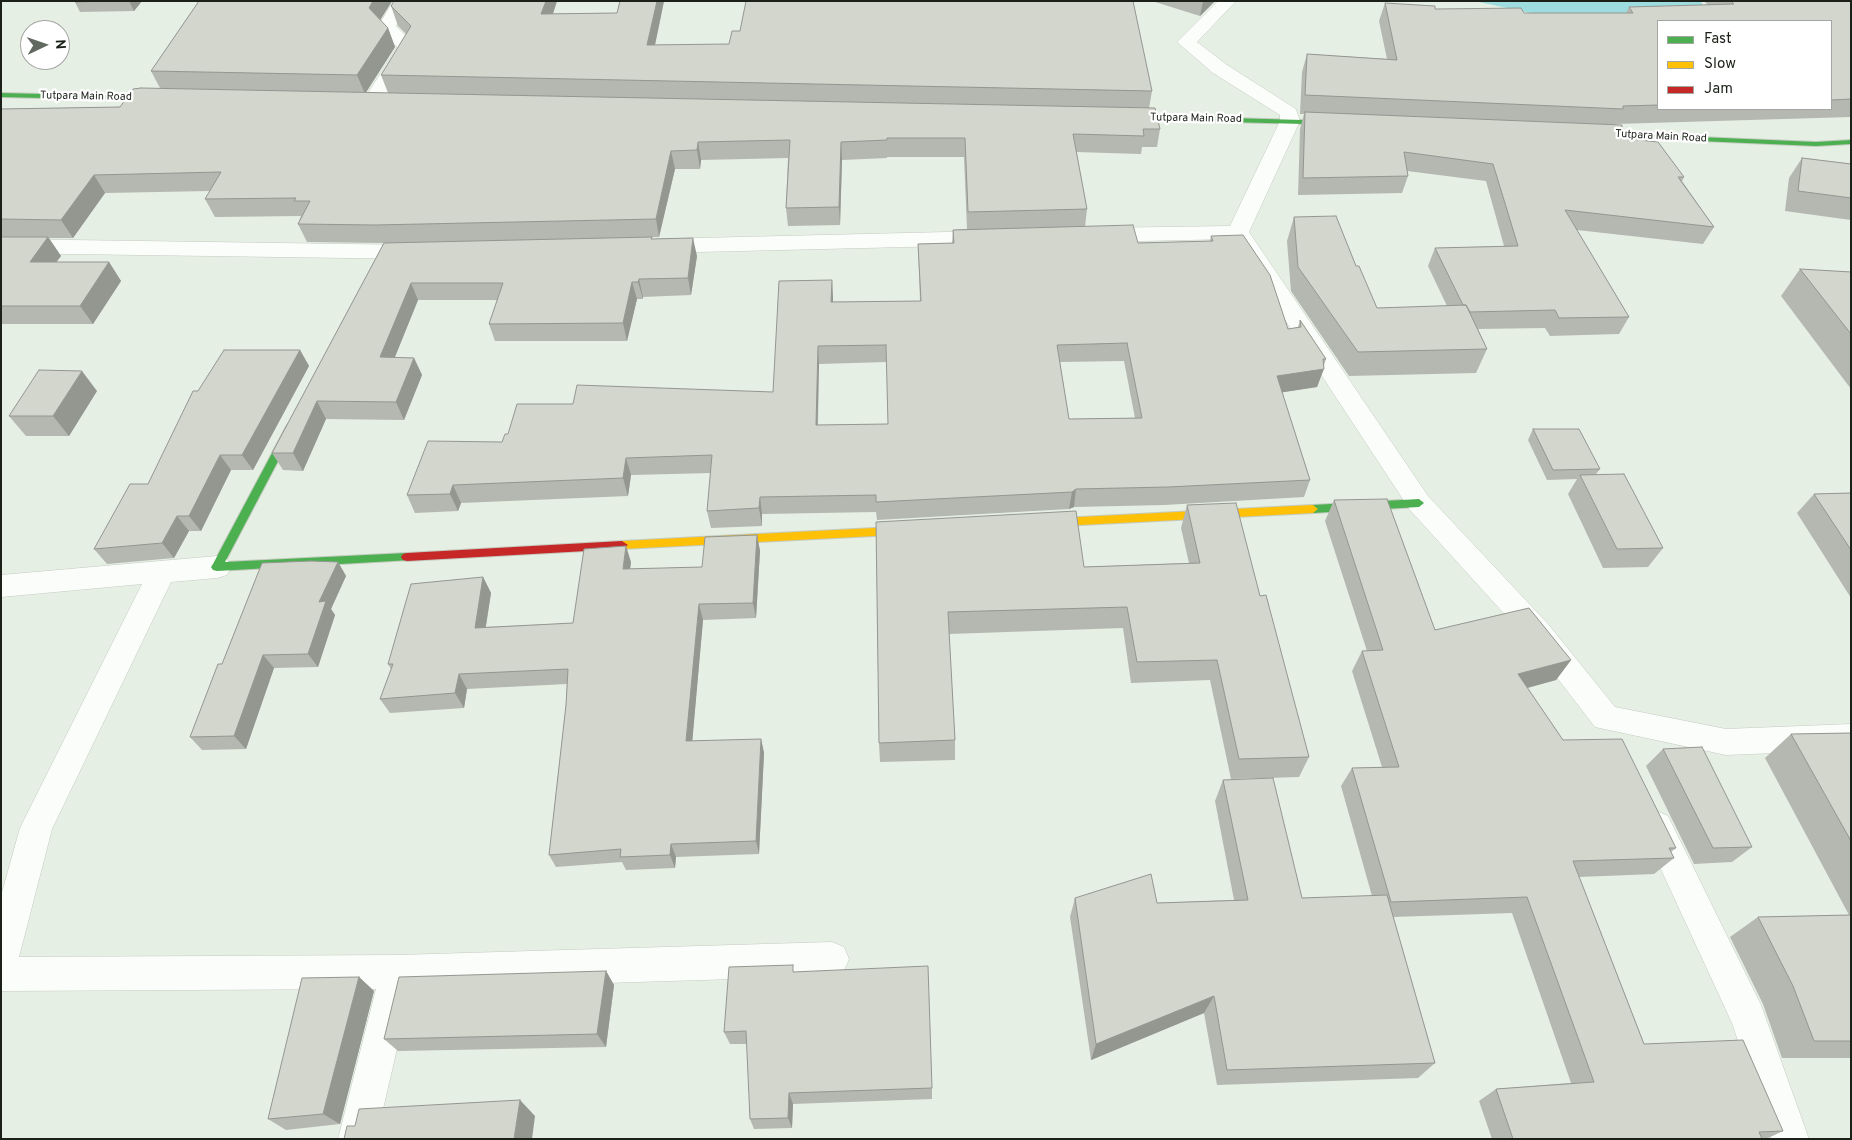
<!DOCTYPE html>
<style>
body{margin:0}
#map{position:relative;width:1852px;height:1140px;overflow:hidden;background:#e6efe3;font-family:Overpass,sans-serif}
canvas{display:block}
.frame{position:absolute;inset:0;border:2px solid #1b2119;pointer-events:none}
.legend{position:absolute;left:1657px;top:20px;width:175px;height:90px;box-sizing:border-box;background:#fff;border:1px solid #a4a6a3;margin:0;padding:6px 9px;list-style:none;font-size:15px;color:#1b2119}
.legend li{display:flex;align-items:center;gap:10px;height:25px}
.legend b{width:25px;border:1px solid #a4a6a3}
.north{position:absolute;left:20px;top:20px;width:50px;height:50px;box-sizing:border-box;background:#fff;border:1px solid #a4a6a3;border-radius:50%;rotate:87deg;font-size:14px;font-weight:700;line-height:20px;text-align:center;color:#1b2119}
.north::after{content:'';display:block;margin:auto;width:18px;height:22px;background:#626960;clip-path:polygon(50% 0,100% 100%,50% 72%,0 100%)}
</style>
<div id="map">
<canvas width="1852" height="1140"></canvas>
<div class="frame"></div>
<ul class="legend">
<li><b style="height:6px;background:#4caf50"></b>Fast</li>
<li><b style="height:6px;background:#ffc107"></b>Slow</li>
<li><b style="height:6px;background:#c62828"></b>Jam</li>
</ul>
<div class="north">N</div>
</div>
<script>
const ctx = document.querySelector('canvas').getContext('2d');
ctx.lineJoin = 'round';
function paint(path, color) { ctx.fillStyle = color; ctx.fill(path, 'evenodd'); }
const shape = rows => new Path2D(rows.map(r => 'M' + r).join(''));
function stroke(path, color, width, dash) { ctx.strokeStyle = color; ctx.lineWidth = width; ctx.lineCap = dash ? 'butt' : 'round'; ctx.setLineDash(dash || []); ctx.stroke(path); }
function label(font, color, halo, rows, align = 'center') {
  ctx.font = font + ' Overpass,sans-serif'; ctx.lineWidth = 4.5; ctx.setLineDash([]); ctx.textBaseline = 'middle'; ctx.strokeStyle = halo; ctx.fillStyle = color; for (const [text, x, y, turn = 0] of rows) {
    ctx.save(); ctx.translate(x, y); ctx.rotate((+turn || 0) * Math.PI / 180); ctx.textAlign = isNaN(turn) ? turn : align; if (halo) ctx.strokeText(text, 0, 0); ctx.fillText(text, 0, 0); ctx.restore();
  }
}
paint(shape([
 [1474,1,1701,1,1708,21,1676,21,1531,13]
]), '#9ddde0');
const street = shape([
 [393,1,410,1,396,26,416,46,379,107,372,109,365,107,362,103,397,47,378,27,393,1],
 [1218,1,1236,1,1197,42,1227,65,1296,109,1300,121,1249,232,1428,496,1548,624,1615,707,1726,729,1851,724,1851,750,1726,755,1595,727,1528,640,1410,510,1232,239,1097,242,1089,240,1086,235,1089,230,1097,228,1230,226,1280,121,1280,115,1213,73,1177,42,1218,1],
 [989,231,997,233,1000,238,997,243,989,245,657,253,649,251,646,246,649,241,657,239,989,231],
 [1,239,417,245,425,247,428,252,425,257,417,259,1,253,1,239],
 [217,556,227,559,231,567,227,575,217,578,171,582,52,829,19,957,398,955,832,942,844,947,849,959,844,971,832,976,411,989,376,1139,338,1139,376,989,1,991,1,896,20,828,142,584,1,597,1,575,217,556],
 [1657,811,1668,816,1761,1005,1809,1139,1771,1139,1732,1023,1641,826,1646,816,1657,811]
]);
const fast = shape([
 [1,93,165,97,169,99,165,101,1,97,1,93],
 [1117,115,1340,121,1344,123,1340,125,1120,119,1117,119,1117,115],
 [1582,132,1816,142,1851,140,1851,144,1816,146,1585,136,1581,134,1582,132],
 [292,421,297,425,225,562,407,553,411,554,413,557,411,560,217,571,213,570,211,567,213,564,287,425,292,421],
 [1419,499,1424,503,1419,507,1313,513,1308,509,1313,505,1419,499]
]);
const slow = shape([
 [1313,505,1318,509,1313,513,1041,527,1036,523,1041,519,1313,505],
 [913,526,918,530,913,534,622,549,616,545,622,541,913,526]
]);
const jam = shape([
 [622,541,628,545,622,549,407,561,403,560,401,557,403,554,407,553,622,541]
]);
stroke(street, '#c4cbc1', 1);
stroke(fast, '#c4cbc1', 2);
stroke(slow, '#c4cbc1', 2);
stroke(jam, '#c4cbc1', 2);
paint(street, '#fbfdfb');
paint(fast, '#4caf50');
paint(slow, '#ffc107');
paint(jam, '#c62828');
paint(shape([
 [75,1,142,1,134,11,80,12,75,2],
 [199,1,392,1,380,20,388,28,395,47,366,92,388,93,381,75,406,34,398,26,391,6,394,1,557,1,553,14,617,13,620,1,664,1,655,45,1152,91,1149,108,1160,129,1157,147,1142,147,1141,154,1076,152,1087,209,1085,227,1138,243,1210,241,1211,236,1288,329,1298,327,1300,320,1326,359,1317,387,1282,392,1310,480,1304,497,1164,505,1074,507,1069,509,877,520,876,512,762,514,762,526,711,528,707,511,711,473,631,475,628,496,461,503,458,511,415,513,407,495,502,442,508,434,573,404,773,392,832,280,833,302,920,301,918,244,952,243,953,230,967,229,964,157,887,157,887,158,842,160,840,225,788,226,786,208,788,158,701,160,700,169,675,169,659,237,652,237,652,239,697,256,691,295,643,297,643,299,637,299,627,341,495,341,489,324,497,300,418,300,395,357,414,358,422,375,404,420,326,419,303,471,283,470,272,453,384,243,307,242,298,224,301,216,215,217,205,199,210,191,105,193,73,238,49,238,61,256,56,262,109,262,121,281,93,324,1,324,1,109,120,107,160,88,151,71],
 [1124,361,1135,418,1069,419,1060,362],
 [887,362,888,424,818,425,819,364],
 [1152,1,1215,1,1200,16],
 [1706,1,1851,1,1851,117,1615,124,1615,125,1621,138,1684,177,1682,181,1714,227,1703,244,1577,230,1629,317,1619,334,1550,336,1545,328,1478,329,1487,349,1476,373,1349,376,1291,291,1287,241,1294,217,1356,266,1377,308,1447,306,1428,266,1435,248,1504,246,1486,181,1407,171,1408,176,1402,193,1298,195,1300,129,1304,114,1300,114,1302,72,1307,54,1387,59,1379,21,1385,3,1435,9,1524,13,1626,13,1629,7,1708,5,1705,2],
 [1658,21,1831,21,1831,109,1658,109],
 [1802,158,1851,164,1851,220,1785,211,1789,178],
 [1800,269,1851,272,1851,389,1781,296],
 [300,350,309,366,253,470,231,470,201,531,189,531,174,558,107,564,94,549,148,484,198,391],
 [97,391,69,436,26,436,9,416],
 [1533,429,1600,469,1596,474,1663,548,1648,567,1603,568,1568,494,1577,479,1547,480,1528,440],
 [1851,493,1851,598,1797,513,1814,494],
 [1334,500,1435,630,1571,660,1556,680,1527,688,1563,740,1676,848,1671,852,1674,858,1654,874,1579,877,1644,1044,1783,1131,1766,1139,1492,1139,1479,1101,1496,1089,1571,1083,1512,913,1393,917,1435,1063,1418,1078,1217,1085,1204,1013,1091,1060,1070,917,1075,898,1157,903,1234,900,1215,801,1223,780,1302,898,1372,896,1341,786,1352,768,1382,767,1352,671,1362,651,1367,651,1325,521],
 [1187,505,1260,596,1309,757,1299,777,1231,779,1210,680,1131,683,1123,628,949,634,955,740,955,760,880,762,879,743,876,522,1084,567,1189,563,1181,528],
 [757,535,760,551,756,618,703,620,692,741,761,739,764,753,759,854,676,857,675,868,626,870,622,862,556,867,549,855,566,705,567,684,467,689,464,708,390,713,380,699,391,669,388,664,483,577,491,593,486,627,573,623,631,562,630,569,702,567],
 [338,562,346,576,331,609,335,615,318,667,274,668,246,749,202,750,190,737,222,664],
 [1851,733,1851,1058,1782,1058,1763,1004,1730,937,1758,917,1849,915,1765,758,1791,734],
 [1663,749,1752,847,1732,862,1694,864,1646,766],
 [606,971,614,985,606,1047,398,1051,384,1039],
 [795,972,932,1088,932,1099,793,1104,792,1128,754,1129,750,1119,747,1044,730,1044,724,1032],
 [359,977,374,991,340,1124,286,1130,268,1119]
]), '#b5b8b0');
paint(shape([
 [129,1,142,1,134,11],
 [373,1,392,1,376,27,369,8],
 [546,1,557,1,546,34,541,14],
 [657,1,664,1,651,64,647,45],
 [1203,1,1215,1,1200,16],
 [388,28,395,47,365,94,357,75],
 [698,142,701,160,700,169,697,150],
 [841,142,842,160,840,225,839,207],
 [671,151,675,169,659,237,656,219],
 [94,175,105,193,73,238,61,220],
 [48,237,61,256,43,280,30,262],
 [693,238,697,256,691,295,688,278],
 [109,262,121,281,93,324,80,306],
 [639,279,643,297,643,299,638,282],
 [832,280,833,298,833,320,831,302],
 [632,282,637,299,627,341,623,323],
 [411,283,418,300,388,374,380,357],
 [818,346,819,364,817,443,816,425],
 [300,350,309,366,253,470,242,455],
 [414,358,422,375,404,420,396,402],
 [1324,369,1317,387,1272,394,1277,376],
 [82,371,97,391,69,436,53,416],
 [317,401,326,419,303,471,293,453],
 [220,455,231,470,201,531,189,516],
 [626,458,631,475,628,496,623,478],
 [453,485,461,503,458,511,450,494],
 [1076,489,1074,507,1069,509,1072,492],
 [760,497,762,514,762,526,759,508],
 [177,516,189,531,174,558,162,543],
 [757,535,760,551,756,618,753,603],
 [626,546,631,562,628,585,623,569],
 [338,562,346,576,331,609,335,615,318,667,308,654,319,602],
 [483,577,491,593,483,643,475,628],
 [699,604,703,620,691,756,686,741],
 [263,655,274,668,246,749,234,736],
 [1571,660,1556,680,1505,694,1518,674],
 [459,674,467,689,464,708,455,693],
 [761,739,764,753,759,854,756,841],
 [671,844,676,857,675,868,670,855],
 [606,971,614,985,606,1047,597,1034],
 [359,977,374,991,340,1124,323,1114],
 [1214,996,1204,1013,1091,1060,1096,1044],
 [789,1093,793,1104,792,1128,788,1118],
 [520,1100,535,1116,532,1139,514,1139]
]), '#949690');
const building = shape([
 [75,1,108,1,75,2,75,1],
 [199,1,373,1,369,8,388,28,357,75,151,71,199,1],
 [394,1,546,1,541,14,617,13,620,1,657,1,647,45,729,44,732,31,740,31,746,1,1133,1,1152,91,381,75,411,26,391,6,394,1],
 [1731,1,1851,1,1851,99,1831,100,1831,21,1658,21,1658,105,1623,106,1623,109,1305,95,1307,54,1397,60,1385,3,1435,6,1435,9,1521,8,1524,13,1633,13,1629,7,1734,4,1731,1],
 [141,88,1155,108,1160,129,1143,129,1144,136,1073,134,1087,209,968,212,965,138,887,138,887,140,841,142,839,207,786,208,790,140,698,142,697,150,671,151,656,219,375,225,298,224,310,201,294,201,296,198,205,199,221,172,94,175,61,220,1,219,1,109,120,107,133,89,141,88],
 [1305,112,1622,125,1621,138,1658,142,1684,177,1678,177,1714,227,1565,210,1629,317,1559,318,1555,310,1470,312,1466,305,1463,305,1435,248,1518,246,1493,164,1404,152,1408,176,1303,178,1305,112],
 [1802,158,1851,164,1851,198,1798,191,1802,158],
 [1336,216,1356,266,1359,266,1377,308,1466,305,1487,349,1358,352,1298,267,1294,217,1336,216],
 [1133,225,1138,243,1213,241,1211,236,1243,235,1270,275,1288,329,1301,327,1300,320,1326,359,1323,359,1324,369,1277,376,1310,480,1168,487,1076,489,1072,492,876,502,876,495,760,497,759,508,707,511,712,455,626,458,623,478,453,485,450,494,407,495,428,441,502,442,505,434,508,434,517,404,573,404,577,385,773,392,779,281,832,280,831,302,921,301,918,244,954,243,953,230,1133,225],
 [1127,343,1142,418,1069,419,1057,345,1127,343],
 [886,345,888,424,816,425,818,346,886,345],
 [1,237,48,237,30,262,109,262,80,306,1,306,1,237],
 [652,237,651,239,693,238,688,278,639,279,638,282,632,282,623,323,489,324,503,283,411,283,380,357,414,358,396,402,317,401,293,453,272,453,384,243,652,237],
 [1800,269,1851,272,1851,334,1800,269],
 [224,350,300,350,242,455,220,455,189,516,177,516,162,543,94,549,130,484,148,484,193,391,198,391,224,350],
 [39,370,82,371,53,416,9,416,39,370],
 [1533,429,1579,429,1600,469,1553,470,1533,429],
 [1624,474,1663,548,1617,549,1580,475,1624,474],
 [1851,493,1851,550,1814,494,1851,493],
 [1387,499,1435,630,1529,608,1571,660,1518,674,1563,740,1622,739,1676,848,1669,848,1674,858,1573,861,1644,1044,1743,1040,1783,1131,1759,1132,1762,1139,1513,1139,1496,1089,1594,1082,1527,897,1391,902,1352,768,1399,767,1362,651,1383,650,1334,500,1387,499],
 [1236,503,1260,596,1266,595,1309,757,1239,759,1217,660,1137,662,1127,607,948,612,955,740,879,743,876,522,1076,511,1084,567,1200,563,1187,505,1236,503],
 [757,535,753,603,699,604,686,741,761,739,756,841,671,844,670,855,620,857,621,849,549,855,566,705,568,669,459,674,455,693,380,699,393,664,388,664,411,584,483,577,475,628,573,623,584,549,626,546,623,569,702,567,705,537,757,535],
 [311,561,338,562,319,602,326,601,308,654,263,655,234,736,190,737,218,664,222,664,262,563,311,561],
 [1851,733,1851,841,1791,734,1851,733],
 [1702,747,1752,847,1713,848,1663,749,1702,747],
 [1273,778,1302,898,1387,895,1435,1063,1227,1070,1214,996,1096,1044,1075,898,1151,874,1157,903,1248,900,1223,780,1273,778],
 [1851,915,1851,1041,1814,1041,1793,986,1758,917,1851,915],
 [793,965,793,972,928,966,932,1088,789,1093,788,1118,750,1119,746,1031,724,1032,729,967,793,965],
 [606,971,597,1034,384,1039,399,977,606,971],
 [359,977,323,1114,268,1119,302,978,359,977],
 [520,1100,514,1139,344,1139,347,1126,355,1126,359,1109,520,1100]
]);
paint(building, '#d3d6cd');
stroke(building, '#949690', 1);
label('11px', '#1b2119', '#fff', [
 ["Tutpara Main Road",86,97,1],
 ["Tutpara Main Road",1196,119,1],
 ["Tutpara Main Road",1661,137,3]
]);
</script>
